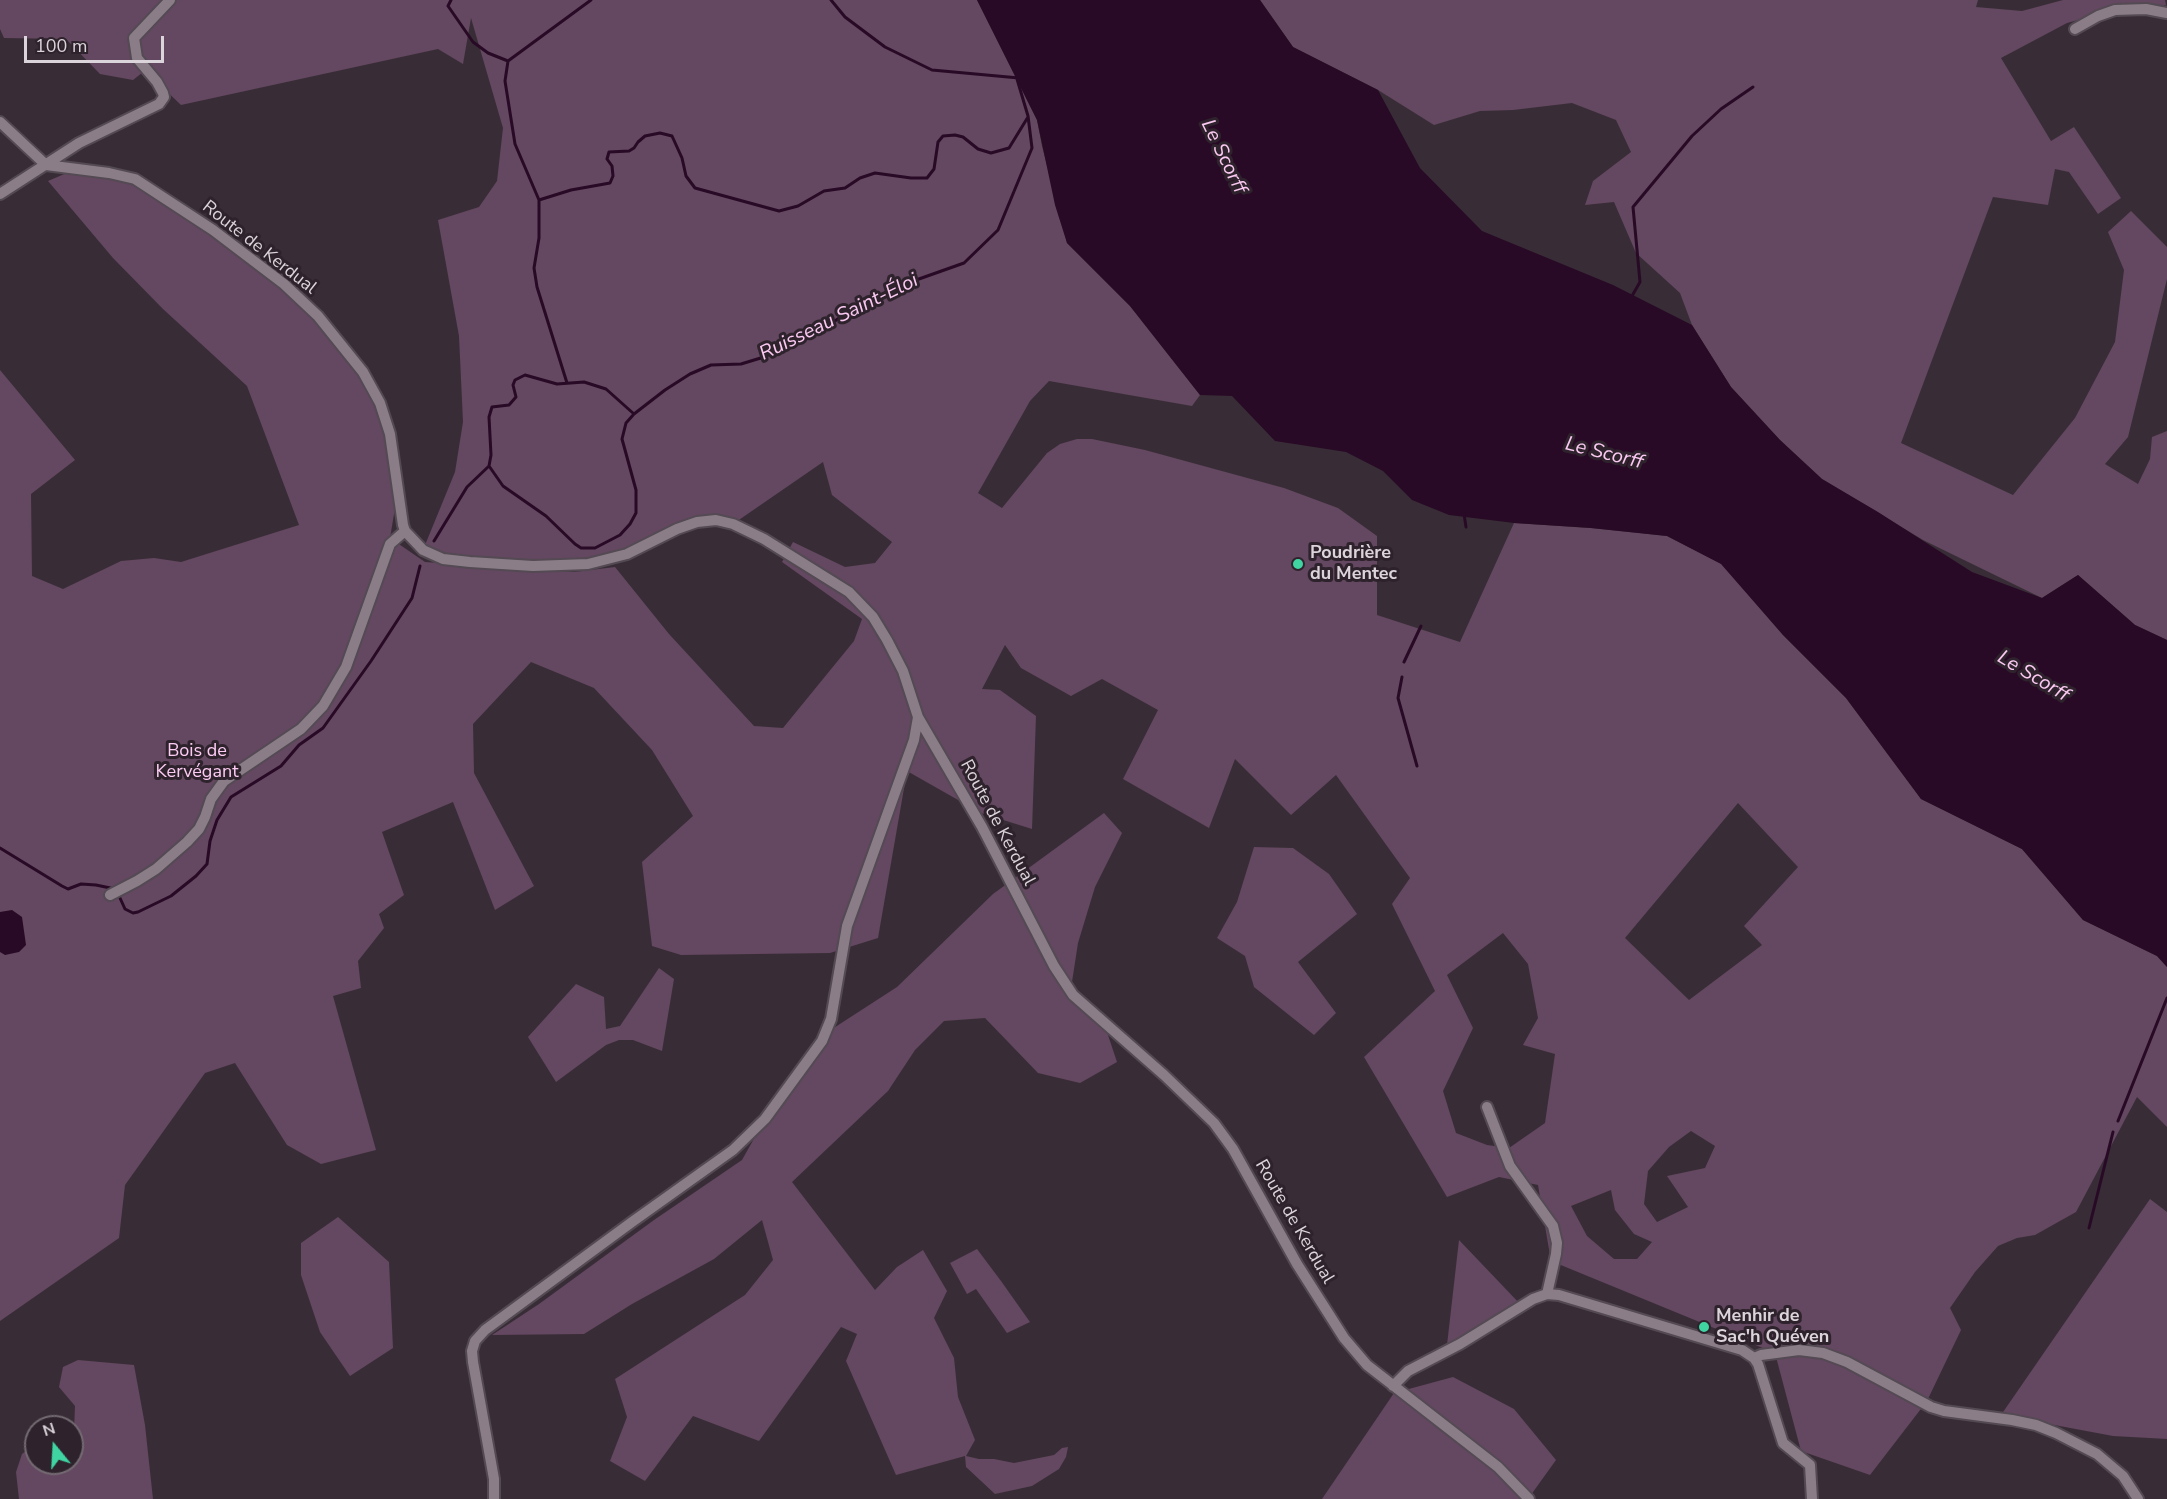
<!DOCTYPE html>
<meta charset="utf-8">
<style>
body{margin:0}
#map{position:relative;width:2167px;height:1499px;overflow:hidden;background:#382d36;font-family:"Nunito Sans",sans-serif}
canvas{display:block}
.north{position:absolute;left:24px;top:1415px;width:60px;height:60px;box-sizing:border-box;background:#2e232c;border:2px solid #736a72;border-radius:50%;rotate:342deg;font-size:16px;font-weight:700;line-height:24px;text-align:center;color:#dbd4da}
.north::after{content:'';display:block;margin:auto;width:21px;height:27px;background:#3fd4a2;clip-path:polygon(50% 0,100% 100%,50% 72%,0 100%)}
.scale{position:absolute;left:24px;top:36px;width:140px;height:27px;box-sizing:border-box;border:3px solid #dbd4da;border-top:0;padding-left:8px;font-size:18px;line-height:21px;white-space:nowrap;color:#dbd4da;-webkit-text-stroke:4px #2e232c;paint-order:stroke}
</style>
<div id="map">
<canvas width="2167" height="1499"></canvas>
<div class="north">N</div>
<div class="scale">100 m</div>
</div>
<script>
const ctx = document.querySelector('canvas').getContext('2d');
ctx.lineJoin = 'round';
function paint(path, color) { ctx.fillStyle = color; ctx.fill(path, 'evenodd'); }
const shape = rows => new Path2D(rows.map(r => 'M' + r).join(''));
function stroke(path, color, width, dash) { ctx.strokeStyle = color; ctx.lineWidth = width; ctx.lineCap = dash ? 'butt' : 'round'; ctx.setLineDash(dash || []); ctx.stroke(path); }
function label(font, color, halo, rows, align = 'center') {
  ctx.font = font + ' "Nunito Sans",sans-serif'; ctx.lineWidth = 6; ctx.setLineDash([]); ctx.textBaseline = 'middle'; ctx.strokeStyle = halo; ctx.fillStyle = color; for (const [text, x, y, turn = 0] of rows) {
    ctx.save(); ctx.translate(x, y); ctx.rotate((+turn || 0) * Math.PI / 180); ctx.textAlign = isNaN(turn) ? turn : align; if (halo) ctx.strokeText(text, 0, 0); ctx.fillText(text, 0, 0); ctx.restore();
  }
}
paint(shape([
 [0,0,977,0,1037,120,1042,146,1067,243,1130,306,1200,395,1192,406,1049,381,1030,401,978,493,1002,508,1047,453,1060,444,1077,439,1092,439,1145,450,1284,488,1338,508,1377,536,1377,615,1460,642,1514,523,1591,528,1667,536,1722,564,1783,635,1846,698,1921,799,2022,849,2083,920,2157,956,2167,967,2167,1127,2137,1097,2076,1212,2035,1235,2017,1238,1998,1246,1975,1272,1950,1308,1961,1330,1927,1401,1870,1475,1801,1451,1775,1353,1551,1261,1538,1185,1499,1177,1447,1197,1364,1057,1435,991,1392,904,1410,878,1336,775,1291,815,1235,759,1209,828,1123,779,1158,710,1102,679,1071,696,1021,668,1005,645,982,689,1000,690,1036,716,1032,829,981,813,907,771,878,938,830,953,681,955,652,946,642,862,693,816,652,750,594,688,531,662,473,724,474,773,534,886,495,910,453,802,382,832,404,895,379,914,384,928,358,961,361,988,333,996,376,1150,321,1164,287,1145,235,1063,205,1073,125,1185,119,1238,0,1321,0,370,75,460,31,494,32,576,63,589,121,561,154,558,181,562,299,525,247,386,163,309,113,258,48,181,76,169,124,176,213,230,318,316,380,403,398,490,390,538,425,562,574,572,615,567,669,634,754,726,783,728,854,641,862,619,782,562,793,542,845,567,875,563,892,542,832,495,823,462,733,524,697,522,609,559,470,562,423,550,455,472,463,422,459,336,438,220,479,207,497,181,503,128,471,18,463,64,438,49,181,105,157,82,152,65,133,80,100,74,66,39,4,38,0,29],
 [1738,803,1798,867,1744,926,1762,945,1689,1000,1625,938],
 [1503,933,1528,964,1538,1018,1523,1045,1555,1054,1545,1123,1509,1148,1487,1145,1456,1133,1443,1091,1473,1028,1447,975],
 [1691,1131,1715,1146,1705,1168,1667,1176,1688,1207,1657,1222,1644,1204,1648,1171,1669,1147],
 [1611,1190,1615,1210,1634,1234,1652,1242,1637,1259,1614,1259,1587,1236,1571,1206],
 [1260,0,1978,0,1976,7,2022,11,2063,0,2165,0,2166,5,2129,6,2067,23,2001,58,2051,141,2074,127,2121,198,2098,214,2069,172,2055,169,2048,205,1993,197,1901,443,2013,495,2075,418,2115,342,2124,270,2108,232,2131,211,2167,247,2167,279,2128,437,2105,464,2138,484,2150,459,2152,437,2167,431,2167,640,2135,625,2078,575,2042,598,1923,540,1822,479,1780,440,1731,387,1692,325,1680,293,1636,253,1614,202,1585,205,1593,181,1631,152,1616,120,1572,103,1513,110,1480,111,1434,125,1378,90,1293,47],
 [1104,813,1122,833,1095,887,1078,943,1072,982,1108,1035,1117,1062,1080,1083,1038,1073,985,1018,944,1021,915,1050,888,1091,792,1182,875,1290,897,1267,923,1250,947,1291,934,1318,954,1358,958,1397,975,1440,966,1456,979,1459,994,1459,1014,1463,1054,1455,1062,1448,1068,1447,1066,1457,1059,1469,1032,1486,995,1494,966,1467,965,1456,896,1475,846,1361,857,1334,841,1327,759,1441,693,1416,645,1481,610,1461,627,1417,615,1379,745,1295,773,1260,762,1220,714,1259,632,1304,584,1334,492,1335,539,1304,654,1220,742,1160,765,1119,826,1033,897,987,993,894],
 [1254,847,1293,848,1329,874,1357,914,1298,962,1336,1013,1314,1035,1254,987,1245,956,1217,938,1237,902],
 [659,968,674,979,662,1051,633,1040,619,1040,606,1045,556,1082,528,1037,576,984,604,997,606,1029,620,1026],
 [2150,1199,2167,1212,2167,1439,2113,1436,2001,1415],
 [338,1217,389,1262,393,1348,350,1376,320,1332,301,1275,301,1243],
 [1459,1240,1521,1305,1447,1345],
 [977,1249,1001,1281,1030,1322,1007,1333,976,1289,967,1294,950,1263],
 [78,1360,134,1365,145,1425,153,1499,19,1499,16,1472,22,1454,36,1443,36,1463,72,1463,72,1431,74,1431,75,1406,59,1387,63,1367],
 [1453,1377,1514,1409,1556,1460,1528,1499,1322,1499,1394,1393]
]), '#644760');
paint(shape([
 [977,0,1260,0,1293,47,1378,90,1420,168,1482,231,1613,285,1692,325,1731,387,1780,440,1822,479,1878,512,1972,572,2042,598,2078,575,2135,625,2167,640,2167,967,2157,956,2083,920,2022,849,1921,799,1846,698,1783,635,1721,564,1667,536,1591,528,1514,523,1449,515,1412,500,1383,471,1346,452,1275,441,1232,396,1200,395,1130,306,1067,243,1055,205,1037,120],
 [12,910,22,917,26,945,19,952,5,955,0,952,0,912]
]), '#290a26');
stroke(shape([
 [451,0,448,6,473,42,488,53,508,61,591,0],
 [831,0,845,17,885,47,932,70,1019,78],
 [508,61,505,81,515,144,539,200,539,238,534,268,537,287,567,383],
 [539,200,571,190,610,183,613,176,612,166,607,159,609,152,629,151,634,148,638,142,645,136,660,133,672,136,682,158,686,176,695,188,779,211,798,206,824,191,845,188,860,178,875,173,911,178,927,178,934,169,938,142,943,136,955,135,963,137,978,149,991,153,1009,148,1028,117],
 [1632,296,1640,282,1633,207,1692,136,1721,109,1753,87],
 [489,466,503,486,546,516,575,544,581,548,595,548,620,535,630,524,636,513,636,490,622,439,626,423,634,414],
 [1464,514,1466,527],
 [434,541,467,487,489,466,491,455,489,417,492,407,509,405,516,397,513,385,515,380,525,375,557,384,584,382,606,389,634,414,665,390,690,374,711,365,741,364,764,357,817,333,857,306,902,285,964,263,998,230,1032,148,1028,116,1017,79],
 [1404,662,1421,626],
 [1402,677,1398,698,1417,766],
 [0,848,62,886,68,889,81,884,96,885,115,889],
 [120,898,125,909,133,913,138,912,171,896,196,876,207,864,210,841,217,820,231,797,281,766,299,745,323,728,371,661,412,598,420,566],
 [2118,1121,2167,998],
 [2089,1228,2113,1132]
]), '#290a26', 3);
const minor = shape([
 [2075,29,2098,16,2115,10,2146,9,2167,13],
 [0,122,46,165,109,173,135,179,213,230,284,284,318,316,363,372,380,403,390,434,403,525,405,531,423,550,443,559,470,562,533,566,588,564,627,554,677,529,697,522,716,520,733,524,764,539,849,592,873,617,887,640,903,671,918,717,982,827,1054,966,1073,995,1164,1075,1214,1123,1233,1149,1297,1264,1344,1338,1367,1365,1498,1467,1529,1499],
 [0,194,79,143,159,104,164,97,163,93,157,82,137,58,134,38,170,0],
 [110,895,137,881,156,869,187,842,199,829,205,817,211,799,224,781,301,729,323,706,346,667,390,544,405,531],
 [1487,1107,1510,1166,1553,1226,1557,1243,1556,1254,1547,1294],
 [1754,1358,1758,1364,1783,1443,1810,1465,1812,1499],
 [1393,1386,1408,1371,1460,1344,1533,1299,1547,1294,1559,1295,1742,1350,1754,1358,1761,1355,1799,1350,1823,1353,1847,1362,1931,1407,1944,1411,2012,1420,2036,1425,2056,1433,2097,1454,2123,1476,2138,1499],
 [494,1499,494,1479,473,1362,472,1351,475,1341,485,1330,632,1222,733,1150,765,1119,822,1041,831,1019,847,926,914,740,918,717]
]);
stroke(minor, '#544a53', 14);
stroke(minor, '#8a7d88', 10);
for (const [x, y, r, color] of [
 [1298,564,6,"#3fd4a2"],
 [1704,1327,6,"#3fd4a2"]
]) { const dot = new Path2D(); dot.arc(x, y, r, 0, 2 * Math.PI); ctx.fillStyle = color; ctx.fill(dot); stroke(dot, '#2e232c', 2); }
label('18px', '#dbd4da', '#2e232c', [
 ["Route de Kerdual",259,248,38],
 ["Route de Kerdual",997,823,62],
 ["Route de Kerdual",1294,1222,60]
]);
label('bold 18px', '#dbd4da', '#2e232c', [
 ["Poudrière",1310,554],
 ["du Mentec",1310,575],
 ["Menhir de",1716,1317],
 ["Sac'h Quéven",1716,1338]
], 'left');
label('18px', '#fccbf3', '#2e232c', [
 ["Bois de",197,752],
 ["Kervégant",197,773]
]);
label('italic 20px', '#fbc9f2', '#2e232c', [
 ["Le Scorff",1223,157,64],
 ["Ruisseau Saint-Éloi",839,318,-26],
 ["Le Scorff",1604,454,14],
 ["Le Scorff",2033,677,31]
]);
</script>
